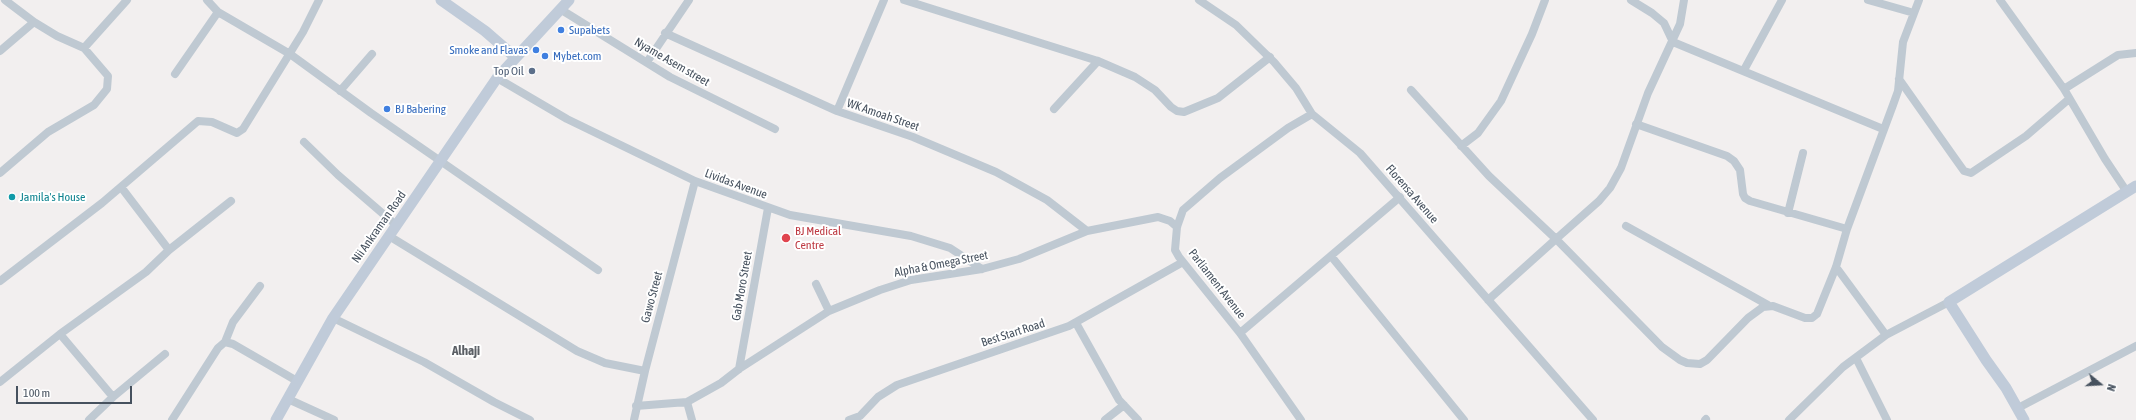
<!DOCTYPE html>
<style>
body{margin:0}
#map{position:relative;width:2136px;height:420px;overflow:hidden;background:#f2efef;font-family:"Asap Condensed",sans-serif}
canvas{display:block}
.north{position:absolute;left:2080px;top:364px;width:40px;height:40px;-webkit-text-stroke:3px #fff;paint-order:stroke;rotate:108deg;font-size:11px;font-weight:700;line-height:16px;text-align:center;color:#46515e}
.north::after{content:'';display:block;margin:auto;width:14px;height:18px;background:#46515e;clip-path:polygon(50% 0,100% 100%,50% 72%,0 100%)}
.scale{position:absolute;left:16px;top:386px;width:116px;height:18px;box-sizing:border-box;border:2px solid #46515e;border-top:0;padding-left:5px;font-size:12px;line-height:14px;white-space:nowrap;color:#46515e;-webkit-text-stroke:3px #fff;paint-order:stroke}
</style>
<div id="map">
<canvas width="2136" height="420"></canvas>
<div class="north">N</div>
<div class="scale">100 m</div>
</div>
<script>
const ctx = document.querySelector('canvas').getContext('2d');
ctx.lineJoin = 'round';
const shape = rows => new Path2D(rows.map(r => 'M' + r).join(''));
function stroke(path, color, width, dash) { ctx.strokeStyle = color; ctx.lineWidth = width; ctx.lineCap = dash ? 'butt' : 'round'; ctx.setLineDash(dash || []); ctx.stroke(path); }
function label(font, color, halo, rows, align = 'center') {
  ctx.font = font + ' "Asap Condensed",sans-serif'; ctx.lineWidth = 4; ctx.setLineDash([]); ctx.textBaseline = 'middle'; ctx.strokeStyle = halo; ctx.fillStyle = color; for (const [text, x, y, turn = 0] of rows) {
    ctx.save(); ctx.translate(x, y); ctx.rotate((+turn || 0) * Math.PI / 180); ctx.textAlign = isNaN(turn) ? turn : align; if (halo) ctx.strokeText(text, 0, 0); ctx.fillText(text, 0, 0); ctx.restore();
  }
}
stroke(shape([
 [207,0,218,12,290,54,371,113,598,270],
 [904,0,1098,61,1135,77,1155,90,1171,107,1177,111,1184,112,1218,98,1270,57],
 [1199,0,1236,25,1274,62,1296,88,1312,114,1360,153,1593,420],
 [1631,0,1652,13,1664,23,1673,42,1883,129],
 [1868,0,1914,13],
 [2000,0,2064,89,2105,159,2127,192],
 [560,9,670,77,775,129],
 [665,33,837,111,913,137,996,172,1047,200,1087,231],
 [84,48,127,0],
 [0,51,34,22],
 [647,62,689,0],
 [1744,70,1782,0],
 [175,74,218,12],
 [497,78,567,119,695,181,790,215,911,236,950,248,982,269],
 [1899,79,1954,157,1964,171,1971,173,2026,136,2069,99],
 [2064,89,2118,55,2136,53],
 [1411,90,1489,176,1556,239,1599,201,1610,188,1621,168,1648,93,1680,24,1684,0],
 [340,91,372,54],
 [1054,109,1098,61],
 [837,111,884,0],
 [1636,124,1727,156,1734,161,1740,170,1743,194,1745,198,1750,201,1847,229],
 [304,142,338,175,396,225],
 [1461,146,1478,133,1501,101,1532,34,1545,0],
 [0,173,48,132,94,105,107,89,108,76,84,48,57,36,34,22,5,0],
 [121,187,169,250],
 [1788,213,1803,153],
 [1626,226,1768,305],
 [389,236,577,351,605,363,645,371],
 [1331,256,1464,420],
 [1836,267,1886,335],
 [0,281,102,203,198,121,212,122,237,133,243,129,303,32,319,0],
 [816,284,829,311],
 [1488,300,1556,239,1662,347,1680,360,1687,363,1700,364,1707,360,1748,318,1763,307,1773,306,1805,318,1812,318,1817,314,1836,267,1847,229,1893,105,1898,91,1903,42,1919,0],
 [333,318,424,362,494,402,530,420],
 [1076,323,1119,400,1138,420],
 [1240,333,1400,197],
 [60,334,113,397],
 [225,342,233,322,260,286],
 [1856,358,1887,420],
 [739,369,768,208],
 [0,382,60,334,146,272,169,250,231,201],
 [288,399,334,420],
 [687,402,692,420],
 [636,406,687,402,721,383,739,369,829,311,880,290,911,280,982,269,1019,259,1087,231,1158,217,1170,221,1177,227],
 [2018,408,2136,346],
 [89,420,113,397,165,354],
 [172,420,218,348,225,342,233,344,297,381],
 [634,420,645,371,695,181],
 [849,420,860,416,878,397,897,385,1069,326,1183,262],
 [1105,420,1124,405],
 [1301,420,1240,333,1179,257,1175,250,1177,227,1183,210,1220,178,1288,128,1312,114],
 [1705,420,1706,419],
 [1789,420,1843,367,1886,335,1949,302]
]), '#bfc9d2', 8);
stroke(shape([
 [441,0,485,31,515,57],
 [276,420,333,318,497,78,569,0],
 [2024,420,2006,388,1986,360,1949,302,2136,186]
]), '#c0cbd9', 11);
for (const [x, y, r, color] of [
 [561,30,4,"#3f7fe0"],
 [536,50,4,"#3f7fe0"],
 [545,56,4,"#3f7fe0"],
 [532,71,4,"#5c6f8a"],
 [387,109,4,"#3f7fe0"],
 [12,197,4,"#0f9aa8"],
 [786,238,5,"#e0444e"]
]) { const dot = new Path2D(); dot.arc(x, y, r, 0, 2 * Math.PI); ctx.fillStyle = color; ctx.fill(dot); stroke(dot, '#fff', 1.5); }
label('12px', '#366cbe', '#fff', [
 ["Supabets",569,30],
 ["Smoke and Flavas",528,50,"right"],
 ["Mybet.com",553,56],
 ["BJ Babering",395,109]
], 'left');
label('12px', '#46515e', '#fff', [
 ["Nyame Asem street",672,62,30],
 ["WK Amoah Street",883,115,19],
 ["Lividas Avenue",736,184,20],
 ["Florensa Avenue",1412,194,49],
 ["Nii Ankraman Road",379,227,-55],
 ["Alpha & Omega Street",941,264,-11],
 ["Parliament Avenue",1217,284,52],
 ["Gab Moro Street",742,286,-80],
 ["Gawo Street",652,297,-75],
 ["Best Start Road",1013,333,-18]
]);
label('12px', '#4e5e75', '#fff', [
 ["Top Oil",524,71]
], 'right');
label('12px', '#0d838f', '#fff', [
 ["Jamila's House",20,197]
], 'left');
label('12px', '#be3a42', '#fff', [
 ["BJ Medical",795,231],
 ["Centre",795,245]
], 'left');
label('bold 13px', '#5b5f65', '#fff', [
 ["Alhaji",466,351]
]);
</script>
